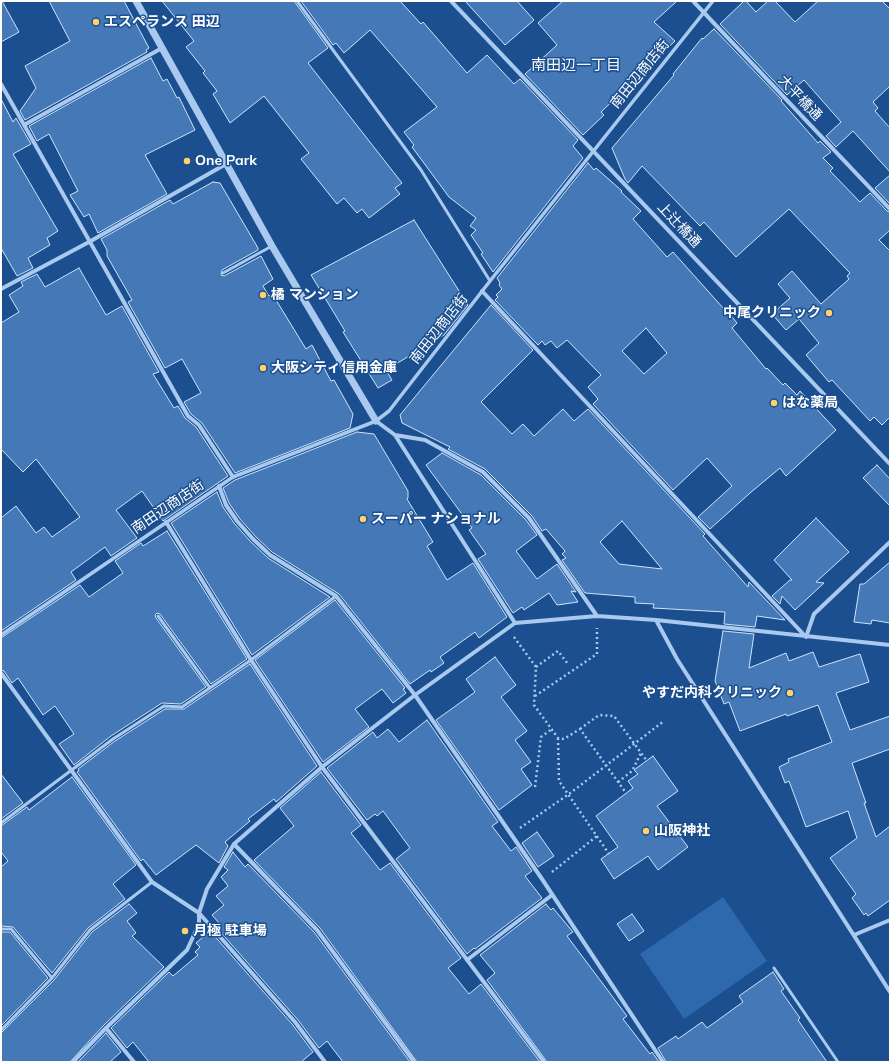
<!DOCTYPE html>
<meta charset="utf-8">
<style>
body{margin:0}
#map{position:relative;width:891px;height:1063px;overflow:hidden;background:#1b4f8f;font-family:Mulish,sans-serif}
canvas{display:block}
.frame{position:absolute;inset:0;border:2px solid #fff;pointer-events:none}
</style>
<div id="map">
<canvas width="891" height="1063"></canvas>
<div class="frame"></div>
</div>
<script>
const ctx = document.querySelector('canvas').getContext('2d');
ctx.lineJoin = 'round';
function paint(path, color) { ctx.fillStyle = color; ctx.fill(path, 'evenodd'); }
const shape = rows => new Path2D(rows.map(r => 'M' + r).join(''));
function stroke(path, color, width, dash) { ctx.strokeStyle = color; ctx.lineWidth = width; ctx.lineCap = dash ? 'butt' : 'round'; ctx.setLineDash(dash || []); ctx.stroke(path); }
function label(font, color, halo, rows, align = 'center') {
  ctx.font = font + ' Mulish,"Noto Sans JP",sans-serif'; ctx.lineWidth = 3; ctx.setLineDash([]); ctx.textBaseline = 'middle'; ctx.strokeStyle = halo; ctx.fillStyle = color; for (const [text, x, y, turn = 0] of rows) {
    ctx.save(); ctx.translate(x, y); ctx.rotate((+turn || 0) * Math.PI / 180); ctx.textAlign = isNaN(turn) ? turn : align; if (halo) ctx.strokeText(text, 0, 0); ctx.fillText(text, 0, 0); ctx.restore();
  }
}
paint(shape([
 [723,897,767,961,684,1019,640,954]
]), '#2e69ad');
const building = shape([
 [1,1,2,1,19,32,1,42,1,1],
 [49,1,124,1,149,48,146,50,147,52,25,120,20,111,36,88,25,66,70,41,49,1],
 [162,1,294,1,328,48,308,63,402,183,395,188,400,194,369,218,362,209,357,213,344,198,337,204,301,159,309,153,264,96,230,123,213,94,217,91,203,73,205,71,186,47,194,41,162,1],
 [301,1,400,1,421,24,423,22,467,73,487,55,514,84,520,79,578,140,573,146,583,158,493,272,481,254,483,253,471,235,476,230,470,226,476,218,449,197,412,147,414,145,404,132,437,107,370,30,344,53,336,43,333,45,301,1],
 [465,1,517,1,534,20,505,45,465,1],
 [563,1,677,1,654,22,675,41,601,112,604,115,583,135,525,74,557,45,538,23,563,1],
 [744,1,746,1,756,12,768,1,775,1,795,22,818,1,882,1,890,9,890,86,873,102,878,108,875,111,890,128,890,172,853,131,836,147,826,136,841,122,804,80,787,95,720,24,744,1],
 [714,29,782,100,781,101,818,143,820,141,831,152,823,158,833,168,830,171,860,202,870,193,887,211,890,212,890,230,879,240,890,251,890,417,882,425,874,417,870,421,832,380,829,382,806,355,819,343,799,319,786,330,772,314,790,298,778,284,792,271,821,304,849,279,847,276,850,273,789,209,736,257,704,222,700,226,642,166,628,183,625,179,612,148,674,75,673,74,702,38,703,39,714,29],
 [151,58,163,81,167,79,177,98,179,97,195,130,145,155,167,194,98,233,89,214,84,217,70,195,78,191,49,134,37,141,29,126,151,58],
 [1,99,13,122,16,118,31,144,13,154,58,231,47,238,50,245,28,258,33,268,17,276,1,248,1,99],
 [588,163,594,170,596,168,622,191,621,192,641,211,633,219,667,257,673,252,724,309,725,308,737,323,732,328,766,369,767,368,783,385,785,383,797,395,800,391,836,430,786,476,780,468,750,493,710,529,698,517,732,486,707,458,673,490,593,404,598,399,588,387,601,375,567,340,557,348,551,341,545,345,542,341,538,345,495,300,498,297,496,295,502,289,499,285,500,283,497,278,588,163],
 [646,328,667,353,644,374,622,351,646,328],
 [890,175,890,204,875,188,890,175],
 [213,182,220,183,258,248,258,250,222,270,221,275,224,276,261,256,273,279,263,286,269,296,273,295,306,349,312,345,331,381,334,380,353,414,350,428,235,473,202,423,191,414,184,402,201,393,182,359,165,368,128,302,132,300,107,256,107,250,101,239,170,200,173,204,213,182],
 [414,220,468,305,444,335,386,370,392,380,378,388,343,332,345,331,311,275,414,220],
 [79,268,106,315,122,306,159,372,153,374,174,408,178,406,185,418,196,427,228,476,163,521,142,491,116,510,137,538,111,556,105,547,71,572,76,580,1,631,1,518,16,506,36,533,44,527,52,537,80,517,36,459,23,472,1,449,1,323,19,312,9,295,23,286,21,282,37,274,45,287,79,268],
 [491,305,533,350,481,402,512,434,523,424,534,436,563,409,574,421,588,409,705,534,703,536,748,587,749,582,785,620,757,616,755,627,724,624,725,612,653,608,654,604,635,603,635,597,585,593,562,560,566,558,562,554,565,551,546,529,542,531,532,516,485,469,448,449,450,447,402,423,400,415,491,305],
 [622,521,662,569,619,564,600,542,622,521],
 [357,432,374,434,408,491,408,498,407,499,433,542,427,546,447,580,473,563,507,617,479,638,475,632,440,657,444,663,431,672,430,670,410,684,339,594,272,552,256,537,240,519,229,503,223,488,235,480,357,432],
 [442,453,481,475,526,520,537,535,516,551,537,579,557,564,576,592,571,591,578,602,557,605,549,593,524,610,522,607,513,613,478,559,486,554,469,530,472,528,426,465,442,453],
 [877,465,890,479,890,506,863,478,877,465],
 [217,492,223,507,234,523,250,541,268,558,330,597,252,655,171,523,217,492],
 [816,518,849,552,816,582,824,583,795,610,782,596,780,604,772,596,790,580,792,580,774,560,816,518],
 [167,531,247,659,211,684,160,614,157,613,155,615,156,618,206,687,181,704,162,703,111,736,74,765,59,744,74,734,55,706,43,715,18,678,12,683,4,671,1,670,1,638,80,585,89,597,123,573,115,561,141,543,143,546,167,531],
 [890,562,890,623,872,620,871,624,854,622,860,584,864,584,890,562],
 [335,600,405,688,403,689,406,693,393,703,382,689,355,709,369,727,323,762,255,660,335,600],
 [723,631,754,634,749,668,786,653,789,661,813,652,819,667,860,654,869,682,836,693,850,730,890,716,890,749,852,763,866,803,864,803,876,837,890,826,890,900,868,916,866,913,864,915,852,898,856,894,830,858,857,838,848,811,806,827,789,781,785,783,779,767,789,762,788,759,832,742,818,705,787,716,786,714,740,731,729,702,724,704,715,681,723,631],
 [495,657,516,685,501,697,527,731,515,740,531,762,521,769,532,785,499,810,436,720,475,692,466,679,495,657],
 [250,664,317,766,276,802,274,799,248,819,250,821,225,842,228,846,219,863,196,845,156,875,143,859,141,861,77,772,79,771,78,769,115,741,165,709,184,709,250,664],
 [427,720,498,822,492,826,511,851,516,847,532,871,525,876,542,898,475,949,474,948,467,954,396,859,410,848,383,811,377,816,375,814,367,820,327,768,373,732,377,738,388,729,399,742,427,720],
 [653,756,678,791,657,806,688,847,658,870,648,856,614,879,601,859,618,847,596,816,633,788,628,781,638,774,634,770,653,756],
 [321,772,361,825,351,833,380,870,390,863,461,958,448,968,469,994,481,984,540,1062,417,1062,320,928,254,860,294,826,280,808,321,772],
 [1,774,23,803,1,819,1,774],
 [72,777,136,865,113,884,125,899,88,928,52,973,13,927,1,926,1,867,8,861,1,852,1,826,27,807,29,810,72,777],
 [537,832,554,856,538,867,522,843,537,832],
 [233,852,245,867,248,864,314,932,410,1062,343,1062,327,1041,319,1048,298,1020,216,927,220,924,212,915,224,905,216,896,228,886,221,877,228,870,224,867,233,852],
 [129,904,137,913,127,921,136,933,132,936,164,967,103,1026,70,1062,1,1062,1,1033,54,980,92,932,129,904],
 [546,904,551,910,553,908,573,932,567,936,627,1016,623,1019,650,1054,652,1052,659,1062,547,1062,487,980,495,973,480,955,546,904],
 [632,914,644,931,629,941,617,924,632,914],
 [210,931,292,1024,313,1052,301,1062,149,1062,133,1042,127,1048,111,1028,169,972,173,976,198,955,195,952,200,947,196,943,210,931],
 [1,932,10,932,48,978,1,1026,1,932],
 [773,972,784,989,781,991,800,1018,798,1020,827,1062,666,1062,658,1048,676,1036,678,1039,702,1022,707,1028,743,1002,739,996,773,972],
 [106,1033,121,1052,110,1062,78,1062,106,1033]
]);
paint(building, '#4478b7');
stroke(building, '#cfe3fa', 1);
stroke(shape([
 [514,637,536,667,534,705,558,738,564,739,580,729,626,793],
 [536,667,558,651,568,664],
 [535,696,597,654,597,628],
 [580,729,599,715,614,716,647,761],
 [558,738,559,781,609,854],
 [618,782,632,771,641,753],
 [535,787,541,737,552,729],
 [520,828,569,794,664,721],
 [552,872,597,836]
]), '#a9c9ee', 2.5, [2, 3]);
stroke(shape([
 [297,1,421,170,490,281],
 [223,273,272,246],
 [158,616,210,688],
 [1,823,113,739,164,706,182,707,251,660,336,596],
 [1,929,11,929,52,978],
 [774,968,838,1062],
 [1,1030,52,978,90,930,152,882]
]), '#a9c9ee', 3);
stroke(shape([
 [1,635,233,477,376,421,389,411,490,281,713,1]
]), '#a9c9ee', 3.5);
stroke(shape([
 [451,1,890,464],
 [693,1,890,209],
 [1,84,188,416,199,425,233,477],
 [24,125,162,48],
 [1,289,89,242,226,164],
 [482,291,806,637,814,614,890,542],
 [376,421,395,435,515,623],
 [395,435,425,440,483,472,529,518,597,616],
 [219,486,226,505,237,521,253,539,270,555,336,596,415,695,542,879,663,1062],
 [166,522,251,660,322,767,544,1062],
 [656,620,677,659,890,992],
 [1,673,152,882,199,913,295,1022,325,1062],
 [234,844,317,930,414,1062],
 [854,935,890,920],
 [467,960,552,895],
 [106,1028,134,1062],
 [73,1062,106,1028,187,950,199,924,199,913,207,889,234,844,322,767,415,695,515,623,597,616,656,620,890,645]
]), '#a9c9ee', 4);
stroke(shape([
 [136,1,272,246,376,421]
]), '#a9c9ee', 7);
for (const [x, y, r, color] of [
 [96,22,4,"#ffd166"],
 [187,161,4,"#ffd166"],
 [263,295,4,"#ffd166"],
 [829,313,4,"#ffd166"],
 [263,368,4,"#ffd166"],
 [774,403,4,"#ffd166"],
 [363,519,4,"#ffd166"],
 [790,693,4,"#ffd166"],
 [646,831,4,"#ffd166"],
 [185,931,4,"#ffd166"]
]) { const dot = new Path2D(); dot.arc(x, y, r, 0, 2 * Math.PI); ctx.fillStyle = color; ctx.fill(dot); stroke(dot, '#1b4f8f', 1.5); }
label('bold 14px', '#fff', '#1b4f8f', [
 ["エスペランス 田辺",104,22],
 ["One Park",195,161],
 ["橘 マンション",271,295],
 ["中尾クリニック",821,313,"right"],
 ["大阪シティ信用金庫",271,368],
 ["はな薬局",782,403],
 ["スーパー ナショナル",371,519],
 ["やすだ内科クリニック",782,693,"right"],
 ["山阪神社",654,831],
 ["月極 駐車場",193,931]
], 'left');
label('14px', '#fff', '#1b4f8f', [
 ["南田辺商店街",640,74,-51],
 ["大平橋通",800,98,47],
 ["上辻橋通",679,225,47],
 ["南田辺商店街",439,329,-52],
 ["南田辺商店街",168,507,-34]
]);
label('15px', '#fff', '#1b4f8f', [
 ["南田辺一丁目",576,65]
]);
</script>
